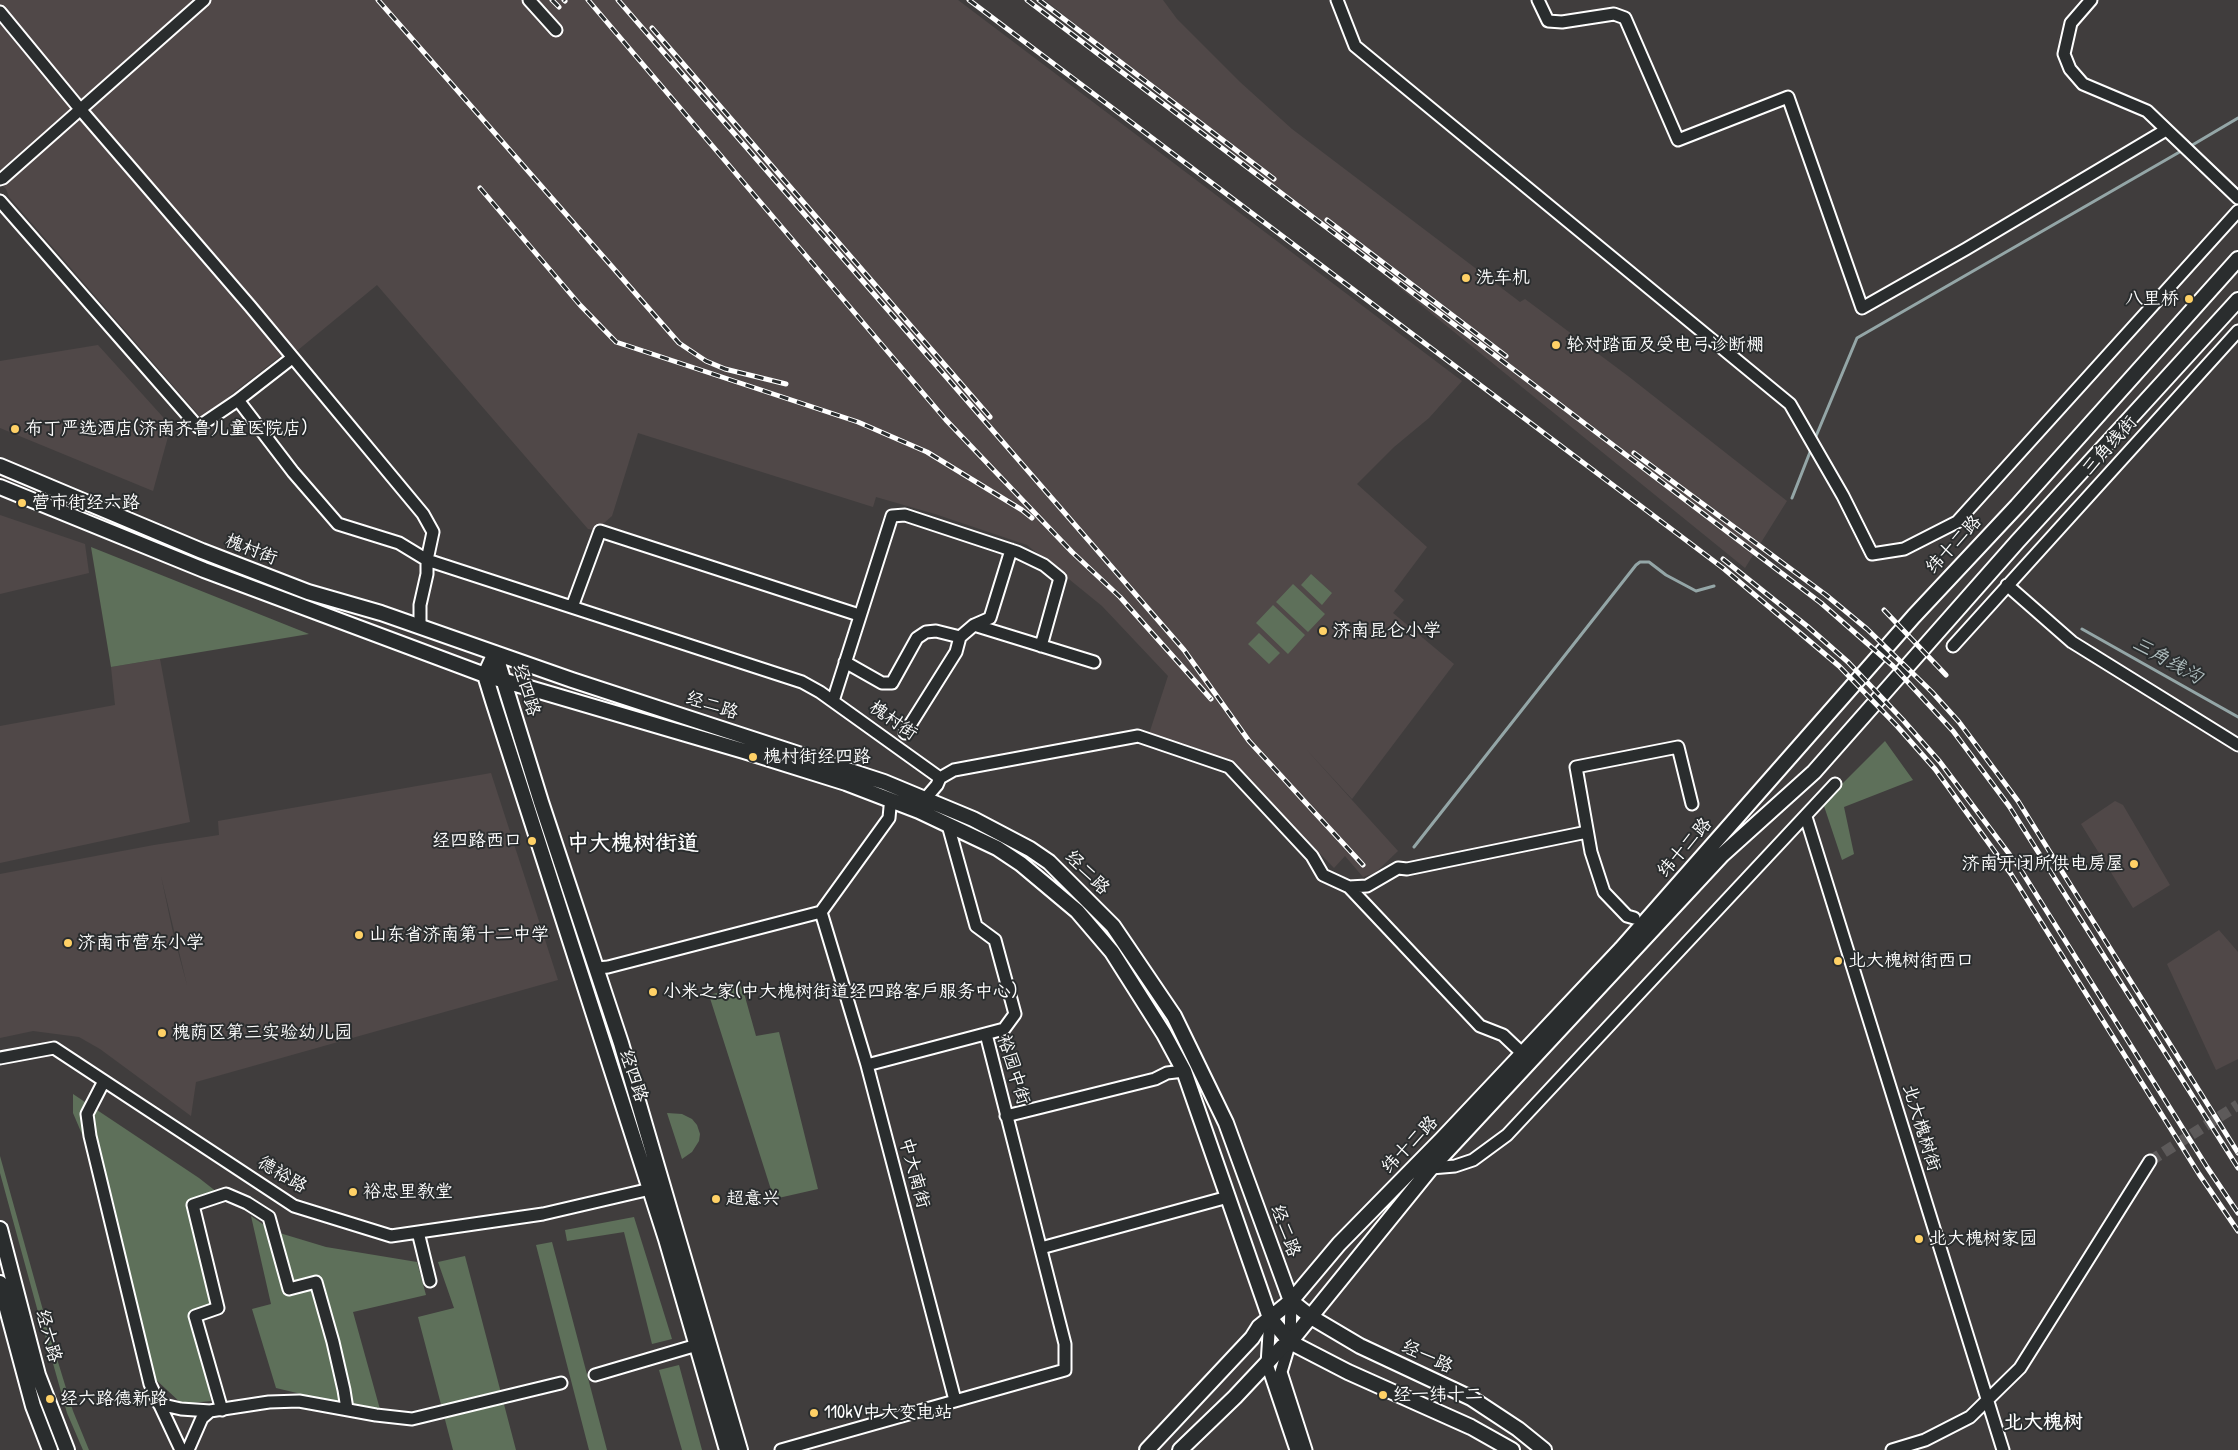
<!DOCTYPE html>
<meta charset="utf-8">
<style>
body{margin:0}
canvas{display:block;background:#403d3d}
</style>
<canvas width="2238" height="1450"></canvas>
<script>
const ctx = document.querySelector('canvas').getContext('2d');
ctx.lineJoin = 'round';
function paint(path, color) { ctx.fillStyle = color; ctx.fill(path, 'evenodd'); }
const shape = rows => new Path2D(rows.map(r => 'M' + r).join(''));
function stroke(path, color, width, dash) { ctx.strokeStyle = color; ctx.lineWidth = width; ctx.lineCap = dash ? 'butt' : 'round'; ctx.setLineDash(dash || []); ctx.stroke(path); }
function label(font, color, halo, rows, align = 'center') {
  ctx.font = font + ' "Patrick Hand","LXGW WenKai TC",sans-serif'; ctx.lineWidth = 4; ctx.setLineDash([]); ctx.textBaseline = 'middle'; ctx.strokeStyle = halo; ctx.fillStyle = color; for (const [text, x, y, turn = 0] of rows) {
    ctx.save(); ctx.translate(x, y); ctx.rotate((+turn || 0) * Math.PI / 180); ctx.textAlign = isNaN(turn) ? turn : align; if (halo) ctx.strokeText(text, 0, 0); ctx.fillText(text, 0, 0); ctx.restore();
  }
}
paint(shape([
 [0,0,958,0,1462,381,1429,418,1394,447,1357,484,1427,547,1394,591,1404,600,1393,613,1454,664,1352,799,1305,748,1398,851,1375,873,1363,877,1345,856,1334,868,1229,760,1149,734,1168,676,1102,606,1027,545,935,514,876,497,873,507,638,433,612,516,596,530,588,529,377,285,298,350,287,351,234,392,203,420,9,197,6,189,0,183],
 [1045,0,1163,0,1177,19,1240,82,1292,129,1520,302,1525,299,1628,376,1787,501,1745,568],
 [98,345,171,426,153,491,0,428,0,361],
 [0,515,85,544,89,573,0,594],
 [160,659,190,822,0,863,0,726,115,705,111,667],
 [491,773,558,980,196,1082,191,1116,100,1049,79,1037,33,1031,0,1038,0,874,154,845,219,835,218,821],
 [161,876,187,985,173,933],
 [2115,801,2123,805,2170,885,2133,908,2081,824],
 [2219,930,2238,952,2238,1059,2216,1070,2167,964]
]), '#504848');
paint(shape([
 [91,547,309,634,111,667],
 [1311,574,1332,593,1322,605,1301,585],
 [1293,584,1325,614,1308,632,1276,602],
 [1273,605,1305,635,1288,654,1256,623],
 [1259,633,1280,653,1269,664,1248,644],
 [1885,741,1913,780,1844,807,1854,854,1842,860,1823,803],
 [742,986,756,1036,779,1032,818,1189,774,1199,709,995],
 [73,1094,199,1178,227,1200,199,1208,213,1299,196,1321,211,1401,182,1404,153,1377,87,1146,73,1113],
 [667,1113,682,1114,692,1119,697,1125,700,1134,699,1141,692,1152,682,1159],
 [0,1156,46,1321,41,1323,0,1173],
 [251,1216,273,1231,326,1247,417,1262,426,1295,353,1312,381,1413,276,1388,252,1309,271,1304],
 [634,1217,672,1339,652,1344,624,1232,567,1241,565,1230],
 [552,1242,607,1450,589,1450,536,1245],
 [465,1256,516,1450,453,1450,418,1317,454,1308,438,1262],
 [47,1326,73,1411,89,1450,83,1450,67,1413,43,1328],
 [679,1365,702,1450,682,1450,659,1370]
]), '#5e705a');
stroke(shape([
 [2189,147,2238,118],
 [1814,441,1857,338,2183,150],
 [1792,498,1812,447],
 [2082,629,2238,717],
 [1414,847,1636,565,1640,562,1649,562,1666,575,1696,591,1714,586]
]), '#94a6a7', 3);
stroke(shape([
 [2150,1161,2238,1105]
]), '#5d5a5a', 11, [11, 5.5]);
const minor = shape([
 [529,0,556,30],
 [1337,0,1355,46,1790,404,1843,496,1872,554,1904,549,1957,522,2238,211],
 [1538,0,1548,21,1562,22,1614,14,1625,18,1678,140,1788,97,1862,308,1966,249,2166,130],
 [2091,0,2071,23,2064,54,2070,69,2083,84,2147,111,2238,198],
 [0,12,80,109,250,306,423,514,433,532,427,560,427,574,420,605,420,626],
 [0,179,3,178,204,0],
 [0,201,198,427,238,400,293,472,338,524,399,543,427,560,802,682,820,692,940,778,937,785,925,799],
 [238,400,292,358],
 [2007,585,2072,642,2238,745],
 [572,607,600,531,859,615],
 [974,625,1094,662],
 [1953,646,2238,331],
 [845,662,882,683,892,683,917,638,926,632,936,631,960,637],
 [833,701,892,516,905,515,1017,552,1044,565,1060,578,1041,646],
 [905,733,956,652,960,637,974,625,990,618,1011,550],
 [940,778,954,770,1138,736,1229,767,1312,856,1323,875,1349,887,1480,1026,1503,1035,1523,1054],
 [1806,817,2003,1450],
 [1349,887,1367,886,1398,868,1407,869,1587,832],
 [821,912,867,1065,955,1400],
 [821,912,889,818,890,807,895,802],
 [1634,918,1627,916,1604,892,1591,852,1576,767,1678,747,1692,804],
 [597,968,608,967,821,912],
 [0,1058,54,1048,294,1206,391,1236,543,1214,659,1187],
 [867,1065,1004,1029,1015,1014,995,940,976,926,948,825],
 [104,1081,87,1114,90,1136,150,1384,181,1450],
 [1006,1116,1155,1079,1167,1073,1184,1071],
 [1431,1168,1455,1166,1473,1160,1507,1135,1835,784],
 [418,1232,430,1281],
 [1041,1248,1228,1197],
 [1291,1301,1290,1342,1281,1372,1306,1450],
 [1270,1318,1267,1364,1296,1450],
 [595,1375,697,1345],
 [159,1404,181,1409,210,1411],
 [222,1410,195,1316,218,1308,193,1205,226,1194,247,1203,269,1217,289,1289,316,1282,333,1342,344,1390,347,1409],
 [188,1450,202,1418,210,1411,269,1402,299,1401,376,1415,412,1419,561,1383],
 [781,1450,1065,1370,1065,1344,986,1034],
 [1892,1450,1925,1440,1970,1417,2020,1368,2150,1161]
]);
const major = shape([
 [0,466,202,551,308,592,381,613,572,680,884,782,973,819,1030,849,1049,862,1113,926,1174,1016,1226,1123,1291,1301],
 [0,487,204,570,485,675,744,751,846,783,919,811,997,848,1021,864,1077,911,1112,952,1164,1034,1184,1071,1270,1318,1290,1342,1348,1372,1471,1427,1512,1450],
 [495,653,485,675,493,701,666,1239,727,1450],
 [495,653,541,802,621,1043,740,1450],
 [0,1229,38,1375,67,1450],
 [0,1283,33,1406,50,1450],
 [1291,1301,1311,1317,1360,1346,1471,1398,1518,1429,1544,1450],
 [1147,1450,1252,1338,1259,1327,1291,1301,1339,1244,1442,1139,1621,949,1914,616,2017,506,2238,259],
 [1180,1450,1235,1397,1282,1347,1290,1342,1431,1168,1722,855,1814,772,2017,542,2238,300]
]);
stroke(minor, '#fff', 15);
stroke(major, '#fff', 18);
stroke(minor, '#2a2d2e', 11);
stroke(major, '#2a2d2e', 14);
const rail = shape([
 [378,0,679,343,706,361,725,369,786,384],
 [552,0,559,7],
 [564,0,565,1],
 [588,0,946,420,1072,552,1120,597,1211,699],
 [618,0,1184,650,1249,741,1363,865],
 [969,0,1723,568,1839,666,1897,726,1935,769,2011,874,2199,1174,2238,1231],
 [1027,0,1821,603,1893,666,1953,731,2009,806,2238,1168],
 [1039,0,1274,179],
 [652,28,990,417],
 [480,188,580,305,616,342,858,422,927,452,1022,510,1032,518],
 [1327,220,1506,356],
 [1634,453,1826,595,1867,629,1932,692,1959,722,2018,801,2238,1153],
 [1723,559,1807,626,1848,662,1903,720,1940,762,2019,867,2207,1167,2238,1213],
 [1884,610,1946,675]
]);
stroke(rail, '#fff', 5);
stroke(rail, '#2a2d2e', 3, [9]);
for (const [x, y, r, color] of [
 [1466,278,5,"#ffd166"],
 [2189,299,5,"#ffd166"],
 [1556,345,5,"#ffd166"],
 [15,429,5,"#ffd166"],
 [22,503,5,"#ffd166"],
 [1323,631,5,"#ffd166"],
 [753,757,5,"#ffd166"],
 [532,841,5,"#ffd166"],
 [2134,864,5,"#ffd166"],
 [359,935,5,"#ffd166"],
 [68,943,5,"#ffd166"],
 [1838,961,5,"#ffd166"],
 [653,992,5,"#ffd166"],
 [162,1033,5,"#ffd166"],
 [353,1192,5,"#ffd166"],
 [716,1199,5,"#ffd166"],
 [1919,1239,5,"#ffd166"],
 [1383,1395,5,"#ffd166"],
 [50,1399,5,"#ffd166"],
 [814,1413,5,"#ffd166"]
]) { const dot = new Path2D(); dot.arc(x, y, r, 0, 2 * Math.PI); ctx.fillStyle = color; ctx.fill(dot); stroke(dot, '#2a2d2e', 2); }
label('18px', '#fff', '#2a2d2e', [
 ["洗车机",1476,278],
 ["八里桥",2179,299,"right"],
 ["轮对踏面及受电弓诊断棚",1566,345],
 ["布丁严选酒店(济南齐鲁儿童医院店)",25,429],
 ["营市街经六路",32,503],
 ["济南昆仑小学",1333,631],
 ["槐村街经四路",763,757],
 ["经四路西口",522,841,"right"],
 ["济南开闭所供电房屋",2124,864,"right"],
 ["山东省济南第十二中学",369,935],
 ["济南市营东小学",78,943],
 ["北大槐树街西口",1848,961],
 ["小米之家(中大槐树街道经四路客户服务中心)",663,992],
 ["槐荫区第三实验幼儿园",172,1033],
 ["裕忠里教堂",363,1192],
 ["超意兴",726,1199],
 ["北大槐树家园",1929,1239],
 ["经一纬十二",1393,1395],
 ["经六路德新路",60,1399],
 ["110kV中大变电站",824,1413]
], 'left');
label('18px', '#fff', '#2a2d2e', [
 ["三角线街",2110,446,-48],
 ["纬十二路",1954,545,-47],
 ["槐村街",251,550,21],
 ["经四路",526,690,73],
 ["经二路",712,706,18],
 ["槐村街",893,721,35],
 ["纬十二路",1685,848,-49],
 ["经二路",1087,873,45],
 ["裕园中街",1013,1070,73],
 ["经四路",633,1076,72],
 ["北大槐树街",1921,1128,73],
 ["纬十二路",1410,1145,-46],
 ["中大南街",914,1173,75],
 ["德裕路",282,1175,31],
 ["经二路",1285,1231,70],
 ["经六路",48,1336,75],
 ["经一路",1427,1357,25]
]);
label('italic 19px', '#aebcbd', '#2a2d2e', [
 ["三角线沟",2167,661,29]
]);
label('bold 20px', '#fff', '#2a2d2e', [
 ["北大槐树",2043,1423]
]);
label('bold 22px', '#fff', '#2a2d2e', [
 ["中大槐树街道",633,844]
]);
</script>
